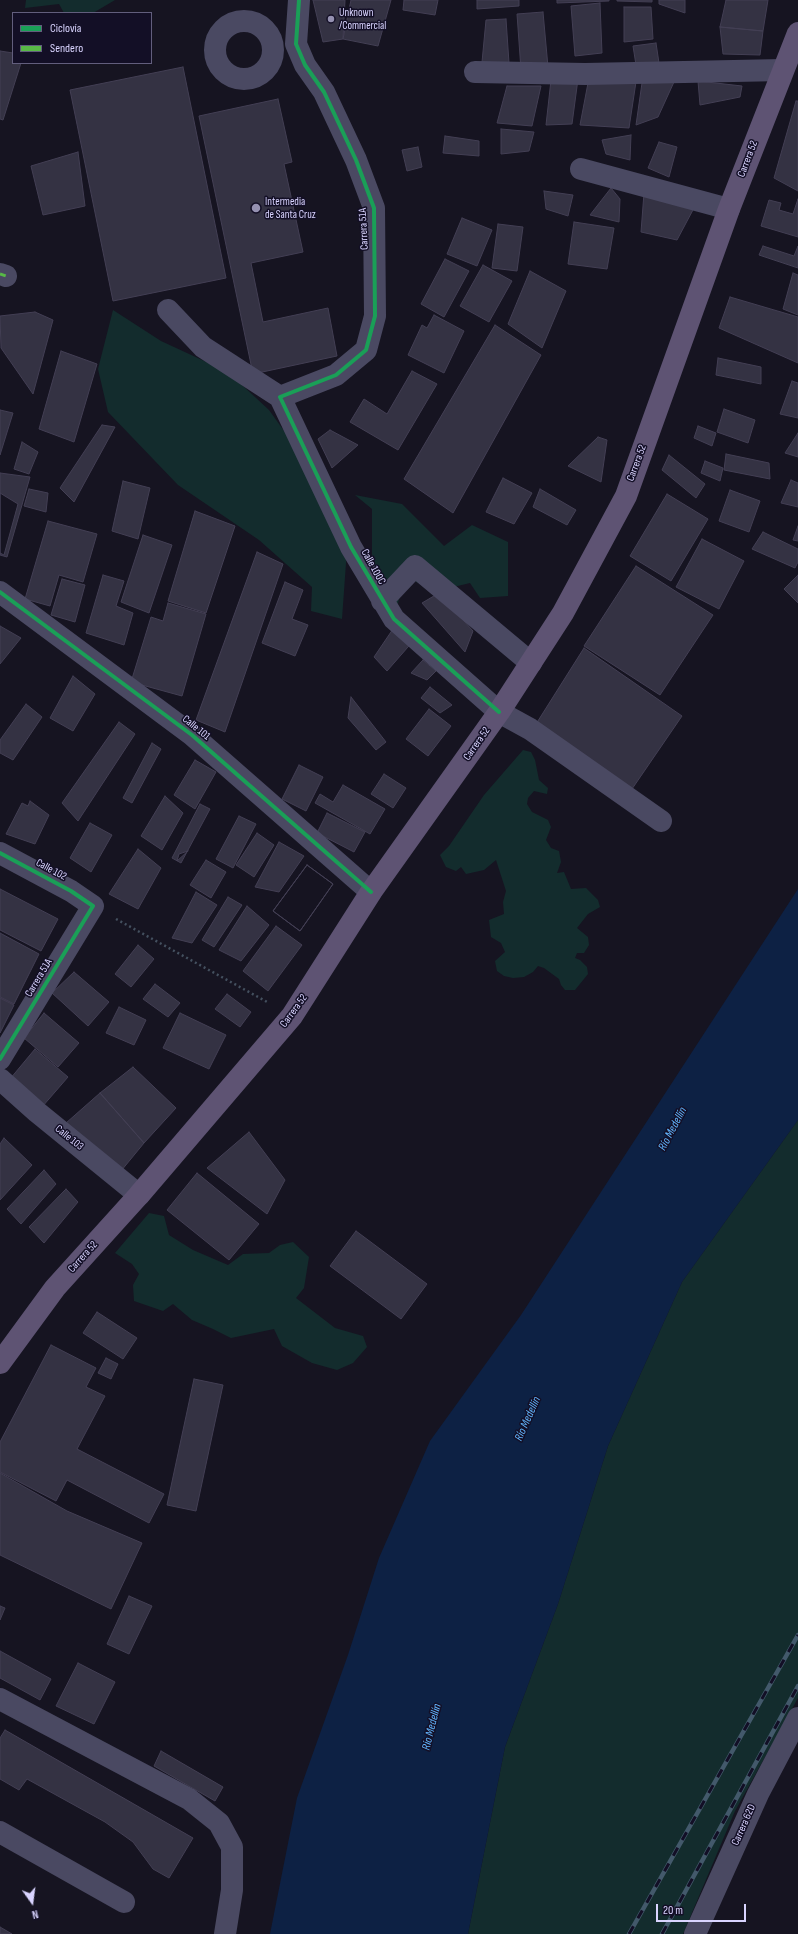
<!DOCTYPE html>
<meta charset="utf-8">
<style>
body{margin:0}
#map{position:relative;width:798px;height:1934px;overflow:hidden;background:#161421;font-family:"Sofia Sans Condensed",sans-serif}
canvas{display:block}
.legend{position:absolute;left:12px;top:12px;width:140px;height:52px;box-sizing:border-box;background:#130f26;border:1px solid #625e7d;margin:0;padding:5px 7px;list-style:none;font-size:12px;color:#d9d4ff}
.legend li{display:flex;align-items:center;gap:8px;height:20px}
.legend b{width:20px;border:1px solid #625e7d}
.north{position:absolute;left:12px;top:1882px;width:40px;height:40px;-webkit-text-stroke:3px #130f26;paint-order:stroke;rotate:166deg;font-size:11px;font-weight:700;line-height:16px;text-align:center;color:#d9d4ff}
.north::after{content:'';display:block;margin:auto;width:14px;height:18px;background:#d9d4ff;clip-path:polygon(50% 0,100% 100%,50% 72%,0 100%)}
.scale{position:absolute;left:656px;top:1904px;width:90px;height:18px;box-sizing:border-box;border:2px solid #d9d4ff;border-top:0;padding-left:5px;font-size:12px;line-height:14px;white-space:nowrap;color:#d9d4ff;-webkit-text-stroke:3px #130f26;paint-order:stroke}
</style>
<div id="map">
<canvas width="798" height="1934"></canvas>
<ul class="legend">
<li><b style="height:5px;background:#1a9f57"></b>Ciclovía</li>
<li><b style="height:5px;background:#58b947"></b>Sendero</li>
</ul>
<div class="north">N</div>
<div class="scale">20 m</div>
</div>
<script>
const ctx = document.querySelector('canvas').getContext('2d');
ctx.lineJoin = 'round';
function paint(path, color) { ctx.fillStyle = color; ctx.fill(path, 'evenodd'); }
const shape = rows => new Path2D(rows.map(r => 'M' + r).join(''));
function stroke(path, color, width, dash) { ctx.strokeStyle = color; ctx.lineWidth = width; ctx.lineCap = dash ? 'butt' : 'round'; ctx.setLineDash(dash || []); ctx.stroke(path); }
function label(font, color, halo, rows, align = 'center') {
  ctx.font = font + ' "Sofia Sans Condensed",sans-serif'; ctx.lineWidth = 3; ctx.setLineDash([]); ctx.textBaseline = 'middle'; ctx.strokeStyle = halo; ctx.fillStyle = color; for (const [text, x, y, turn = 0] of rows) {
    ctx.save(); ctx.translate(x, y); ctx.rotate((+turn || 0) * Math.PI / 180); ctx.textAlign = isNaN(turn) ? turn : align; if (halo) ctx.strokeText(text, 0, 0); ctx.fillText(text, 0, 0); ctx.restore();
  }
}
paint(shape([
 [26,0,115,0,93,13,64,13,59,4,25,8],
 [113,310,161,341,228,372,269,410,349,521,342,619,311,611,312,587,259,540,178,485,108,412,98,369],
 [355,495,402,504,444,546,472,525,508,542,508,596,480,598,470,583,437,591,416,582,407,568,394,619,372,573,372,509],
 [523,750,531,752,535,760,539,780,548,788,547,794,534,791,528,798,527,804,532,812,548,820,551,827,546,840,551,848,559,851,561,862,557,873,564,872,571,889,586,888,598,900,600,907,588,914,577,928,588,937,589,945,584,953,577,953,575,958,580,960,587,967,588,974,575,990,565,990,561,985,559,979,544,968,538,966,533,972,524,977,513,978,504,976,497,971,495,961,505,952,501,943,491,937,489,920,504,914,503,902,506,891,496,860,484,870,466,874,461,867,456,871,446,867,440,855,449,846,484,795],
 [798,1120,798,1698,735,1811,683,1934,468,1934,505,1747,558,1604,608,1446,682,1282],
 [149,1213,164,1216,169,1235,193,1250,228,1265,243,1254,269,1253,280,1245,293,1242,309,1257,304,1288,296,1298,335,1328,363,1336,367,1347,353,1363,337,1370,312,1363,282,1346,274,1329,231,1338,213,1329,192,1320,173,1304,163,1311,134,1301,133,1285,139,1274,132,1264,115,1253]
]), '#132c2d');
paint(shape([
 [798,889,798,1120,682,1282,608,1446,558,1604,505,1747,468,1934,270,1934,297,1798,348,1655,379,1558,430,1441,521,1315]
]), '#0d2144');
const building = shape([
 [313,0,345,0,343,39,323,42,313,0],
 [351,0,391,0,378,46,343,39,351,0],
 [404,0,438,0,435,15,403,10,404,0],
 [477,0,519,0,519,6,477,9,477,0],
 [557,0,609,0,609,1,557,3,557,0],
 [652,0,652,2,617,1,617,0,652,0],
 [659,0,685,0,685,13,659,4,659,0],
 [726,0,768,0,763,31,720,27,726,0],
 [600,3,602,53,575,56,571,6,600,3],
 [624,7,651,7,653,39,624,42,624,7],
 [543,12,548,67,521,70,517,14,543,12],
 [506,19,509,63,482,62,486,20,506,19],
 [720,27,763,31,760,55,723,54,720,27],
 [656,43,659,63,636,65,633,46,656,43],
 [0,51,13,53,13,63,21,63,3,120,0,119,0,51],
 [183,67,226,278,113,301,70,90,183,67],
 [578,79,572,124,546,125,551,80,578,79],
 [698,81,742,86,740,97,700,105,698,81],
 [636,82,629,128,580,125,588,83,636,82],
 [674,82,658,117,636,125,642,83,674,82],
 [507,86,541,86,532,126,497,123,507,86],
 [278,99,292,162,284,164,303,252,251,263,263,322,328,308,337,356,253,374,199,116,278,99],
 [796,101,798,101,798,191,774,178,796,101],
 [501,129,534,132,529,151,501,154,501,129],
 [631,135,630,160,606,154,602,140,631,135],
 [445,136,479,141,479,156,443,153,445,136],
 [659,142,677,147,669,177,648,168,659,142],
 [418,147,422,167,407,171,402,150,418,147],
 [78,152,85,206,43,215,31,166,78,152],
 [611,188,620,199,619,222,590,215,611,188],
 [544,191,573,195,568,216,546,209,544,191],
 [644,193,694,208,677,240,641,232,644,193],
 [798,199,798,237,761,226,769,200,781,203,779,210,793,214,798,199],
 [462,218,492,230,477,266,447,254,462,218],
 [574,222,614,228,607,269,568,264,574,222],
 [498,224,523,227,517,271,492,268,498,224],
 [763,246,794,256,798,246,798,268,759,255,763,246],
 [445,259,469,271,444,317,421,304,445,259],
 [483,265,512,281,489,322,460,306,483,265],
 [530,271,566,291,542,348,508,324,530,271],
 [793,273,798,275,798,315,783,309,793,273],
 [730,297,798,317,798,363,719,328,730,297],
 [35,312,53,320,33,394,1,348,0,316,35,312],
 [434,315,464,331,444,373,408,355,422,325,427,328,434,315],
 [495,325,541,355,453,513,404,479,495,325],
 [61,351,97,364,74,442,39,429,61,351],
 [718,358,761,367,761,384,716,375,718,358],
 [412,371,437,384,398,450,350,422,364,399,387,414,412,371],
 [792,381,798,383,798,418,780,414,792,381],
 [724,409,755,420,748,443,717,432,724,409],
 [0,410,13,413,0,455,0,410],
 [102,425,115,427,74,502,60,488,102,425],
 [698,426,716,433,712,446,694,438,698,426],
 [330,430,358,445,332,468,318,439,330,430],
 [798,433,798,457,785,453,798,433],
 [598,437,607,440,601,482,568,466,598,437],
 [22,442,38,452,29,474,14,469,22,442],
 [726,454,769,463,770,479,724,470,726,454],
 [669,455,705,484,696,498,662,470,669,455],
 [705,461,723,468,720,481,701,473,705,461],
 [0,473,30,477,7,557,0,555,0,473],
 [503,478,532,493,514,524,486,512,503,478],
 [791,480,798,483,798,507,781,503,791,480],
 [123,481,150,488,138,539,112,531,123,481],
 [29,489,48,493,46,512,24,506,29,489],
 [540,489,576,510,567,525,533,507,540,489],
 [730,490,760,501,749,532,719,521,730,490],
 [0,493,18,504,4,555,0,553,0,493],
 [667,494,708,519,671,581,630,556,667,494],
 [195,511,235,526,206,613,168,601,195,511],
 [48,521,97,534,83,582,59,575,50,606,25,599,48,521],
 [798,526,798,541,793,540,798,526],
 [763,532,798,549,798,562,795,568,752,549,763,532],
 [143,535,172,545,149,613,121,602,143,535],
 [702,539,744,561,719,609,676,587,702,539],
 [257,552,283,564,225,732,196,720,257,552],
 [636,566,713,615,660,695,584,646,636,566],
 [103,575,124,581,116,606,133,613,124,645,86,633,103,575],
 [798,575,798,603,784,589,798,575],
 [62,579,85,585,75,622,51,615,62,579],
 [285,582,303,590,292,619,308,625,295,656,262,643,285,582],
 [439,593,473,631,465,652,422,603,439,593],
 [168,603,206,614,182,696,131,682,151,617,163,621,168,603],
 [0,626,21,638,0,664,0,626],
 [393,629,415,639,387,671,374,657,393,629],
 [584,648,682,716,632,789,536,724,584,648],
 [423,660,436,671,427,680,411,673,423,660],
 [73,676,95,694,73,731,50,718,73,676],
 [430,687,452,705,440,713,421,698,430,687],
 [351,697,386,742,376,750,348,718,351,697],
 [26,704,42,717,13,760,0,753,0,740,26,704],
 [429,709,451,726,428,756,406,739,429,709],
 [119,722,135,734,78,821,62,803,119,722],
 [152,743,161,749,132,803,123,798,152,743],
 [195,760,216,772,195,809,174,795,195,760],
 [299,765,323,777,306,811,282,799,299,765],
 [384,774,406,788,393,808,371,794,384,774],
 [343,785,385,809,370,834,315,803,320,794,333,802,343,785],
 [165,796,183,813,162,850,141,836,165,796],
 [30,801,49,815,35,844,6,834,22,803,28,806,30,801],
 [200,804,210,809,181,863,172,858,200,804],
 [327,813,365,832,354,852,317,833,327,813],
 [239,816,256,824,233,868,216,859,239,816],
 [90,823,112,835,91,872,70,858,90,823],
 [257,833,274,845,254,877,236,865,257,833],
 [279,842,304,856,279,892,255,887,279,842],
 [138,849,161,868,138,909,109,894,138,849],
 [188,851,177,861,179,854,188,851],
 [206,860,226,872,211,898,190,885,206,860],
 [307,865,333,884,300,931,273,911,307,865],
 [307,865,333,884,300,931,273,911,307,865],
 [0,889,58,919,41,951,0,930,0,889],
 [196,892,217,905,192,943,172,938,196,892],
 [228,897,242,905,214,947,202,940,228,897],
 [247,906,269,925,241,961,219,950,247,906],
 [276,926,302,945,268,991,243,971,276,926],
 [0,933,39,954,14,1004,0,997,0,933],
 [138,945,154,959,131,987,115,974,138,945],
 [74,972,109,1002,88,1026,52,993,74,972],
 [155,984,180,1003,168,1017,143,999,155,984],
 [227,994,251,1012,240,1027,215,1009,227,994],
 [0,998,14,1005,0,1033,0,998],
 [119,1007,146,1020,134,1045,106,1033,119,1007],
 [44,1013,79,1043,58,1067,24,1038,44,1013],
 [180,1013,226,1035,209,1069,163,1048,180,1013],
 [35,1049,68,1077,42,1107,10,1079,35,1049],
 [133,1067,176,1108,144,1143,100,1093,133,1067],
 [100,1093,144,1143,121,1171,66,1123,100,1093],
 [249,1132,285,1180,267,1214,207,1168,249,1132],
 [4,1138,32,1165,0,1200,0,1144,4,1138],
 [44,1170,56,1184,21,1224,7,1209,44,1170],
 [197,1173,259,1224,229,1260,167,1210,197,1173],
 [66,1189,78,1202,44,1243,29,1227,66,1189],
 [356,1231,427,1284,401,1319,330,1266,356,1231],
 [97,1312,137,1338,123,1359,83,1333,97,1312],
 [51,1345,96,1368,86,1387,105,1396,77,1449,164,1494,149,1523,67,1480,56,1501,0,1472,0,1442,51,1345],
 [106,1358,118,1364,111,1379,98,1373,106,1358],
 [194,1379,223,1385,196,1511,167,1505,194,1379],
 [0,1473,67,1511,142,1543,111,1609,0,1555,0,1473],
 [129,1596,152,1606,129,1654,107,1644,129,1596],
 [0,1606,5,1608,0,1620,0,1606],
 [0,1651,51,1679,40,1700,0,1678,0,1651],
 [78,1663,115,1682,94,1724,56,1706,78,1663],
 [5,1730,193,1838,169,1878,153,1869,133,1842,105,1822,27,1779,19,1790,0,1779,0,1738,5,1730],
 [161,1751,223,1787,215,1801,154,1766,161,1751],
 [0,1927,12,1934,0,1934,0,1927]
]);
paint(building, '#343243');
stroke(building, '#433f54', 1);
stroke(shape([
 [116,919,269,1003]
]), '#44505f', 2.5, [2, 3]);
stroke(shape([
 '215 50a29 29 0 1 1 58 0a29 29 0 1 1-58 0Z',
 [475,72,585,74,783,70],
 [581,169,729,209],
 [0,274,6,276],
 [168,310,203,347,280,397],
 [280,397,351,547,394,619,499,712,530,729,661,821],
 [280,397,336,375,366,350,375,316,374,208,356,160,324,92,305,65,296,44,299,0],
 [0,592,192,735,371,892],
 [382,601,415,566,531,663],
 [0,853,71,891,93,906,0,1059],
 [0,1079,37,1112,139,1195],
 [0,1699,189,1799,219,1823,232,1847,232,1890,225,1934],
 [0,1832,124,1902],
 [695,1934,758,1794,798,1718]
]), '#4a4962', 22);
stroke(shape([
 [0,1363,55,1288,139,1195,292,1016,371,892,499,712,563,613,626,496,729,209,798,33]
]), '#5e5373', 22);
const rail = shape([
 [629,1934,798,1635],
 [662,1934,798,1686]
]);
stroke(rail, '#43596b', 4.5);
stroke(rail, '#130f26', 3, [9]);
stroke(shape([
 [0,274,6,276]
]), '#58b947', 3, [6, 3]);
stroke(shape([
 [299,0,296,44,305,65,324,92,356,160,374,208,375,316,366,350,336,375,280,397,351,547,394,619,499,712],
 [0,592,192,735,371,892],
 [0,853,71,891,93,906,0,1059]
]), '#1a9f57', 4);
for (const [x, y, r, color] of [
 [331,19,4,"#9591b1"],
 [256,208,5,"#9591b1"]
]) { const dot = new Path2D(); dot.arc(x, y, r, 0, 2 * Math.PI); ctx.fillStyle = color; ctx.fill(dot); stroke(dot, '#130f26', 1.5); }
label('11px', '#d9d4ff', '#130f26', [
 ["Unknown",339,13],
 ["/Commercial",339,26],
 ["Intermedia",265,202],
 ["de Santa Cruz",265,215]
], 'left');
label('11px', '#d9d4ff', '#130f26', [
 ["Carrera 52",748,159,-69],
 ["Carrera 51A",364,229,-93],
 ["Carrera 52",637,463,-70],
 ["Calle 100C",373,567,61],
 ["Calle 101",196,728,39],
 ["Carrera 52",477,744,-55],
 ["Calle 102",51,870,28],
 ["Carrera 51A",39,978,-59],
 ["Carrera 52",294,1011,-54],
 ["Calle 103",69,1138,39],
 ["Carrera 52",83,1257,-48],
 ["Carrera 62D",744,1825,-66]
]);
label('italic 12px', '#62b6ff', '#130f26', [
 ["Río Medellín",673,1129,-62],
 ["Río Medellín",528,1419,-66],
 ["Río Medellín",432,1727,-76]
]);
</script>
